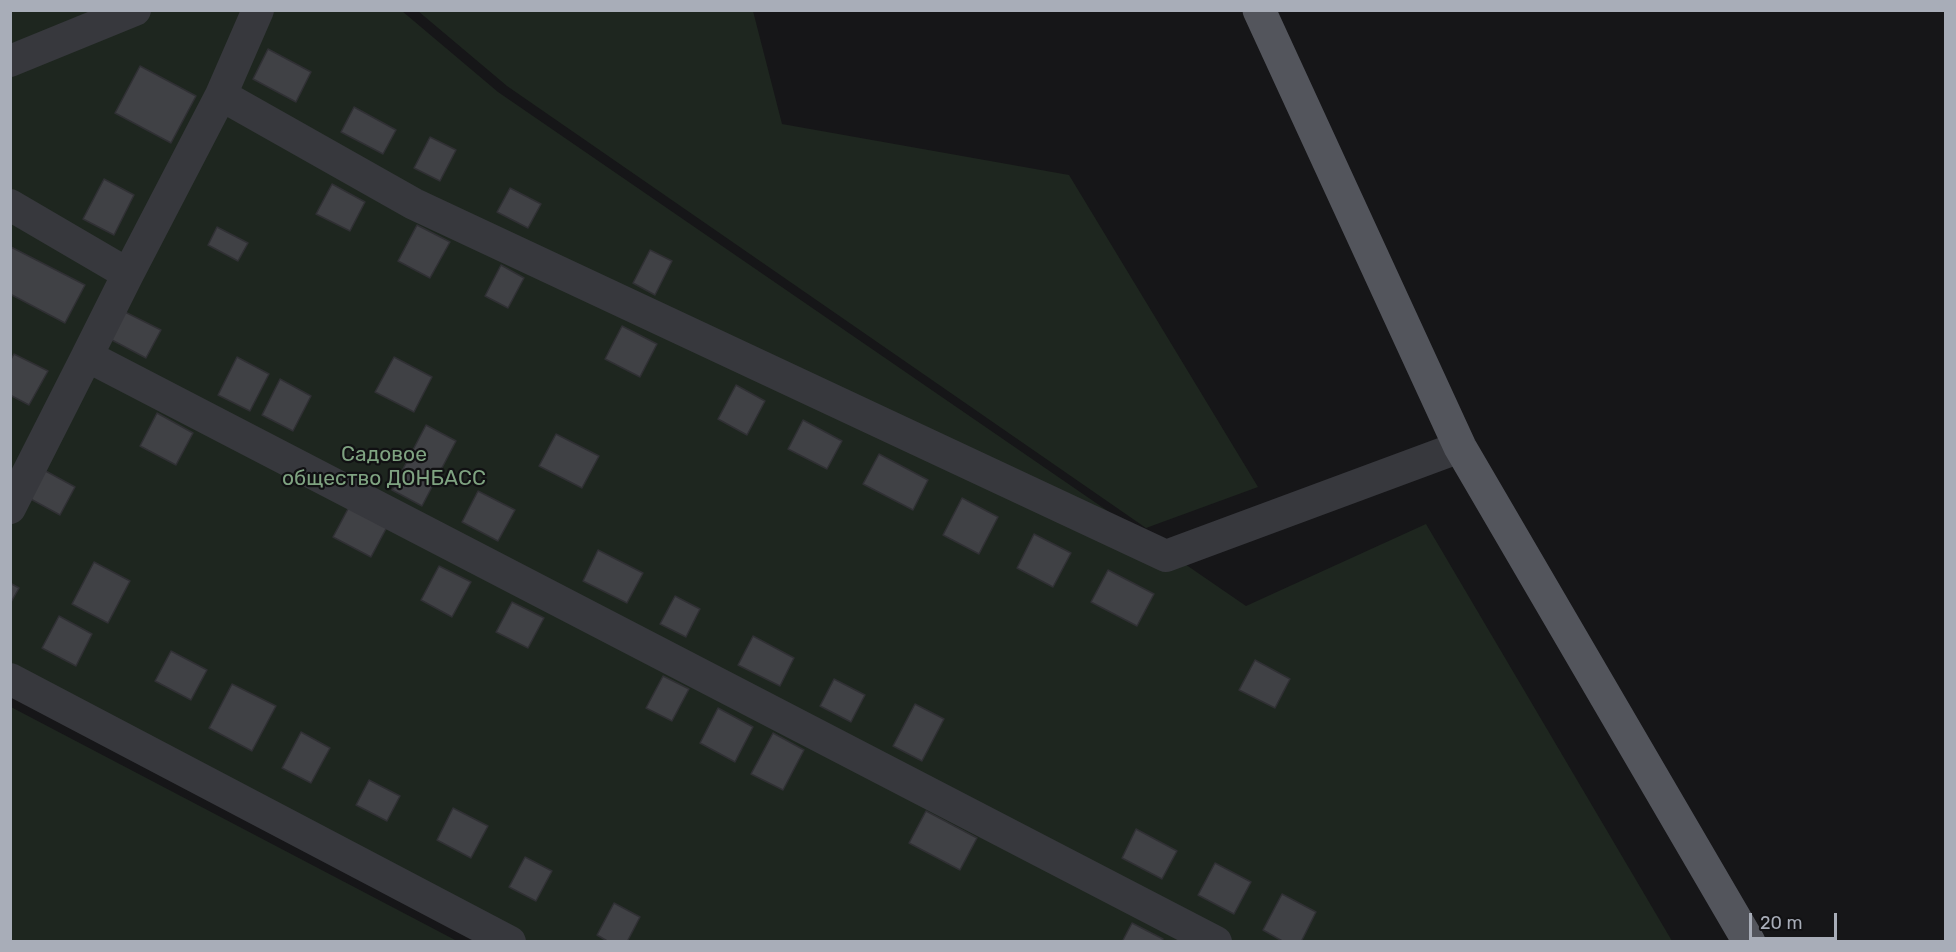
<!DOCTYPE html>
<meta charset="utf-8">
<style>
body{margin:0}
#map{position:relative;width:1956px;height:952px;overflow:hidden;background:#161618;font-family:Rubik,sans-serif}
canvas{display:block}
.frame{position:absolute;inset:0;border:12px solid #a8adb8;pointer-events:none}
.scale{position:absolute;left:1749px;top:913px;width:88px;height:27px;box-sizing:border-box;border:3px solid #a8adb8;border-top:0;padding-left:8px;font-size:18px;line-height:21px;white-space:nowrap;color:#a8adb8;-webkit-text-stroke:4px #111113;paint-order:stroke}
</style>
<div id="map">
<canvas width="1956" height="952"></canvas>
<div class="frame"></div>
<div class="scale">20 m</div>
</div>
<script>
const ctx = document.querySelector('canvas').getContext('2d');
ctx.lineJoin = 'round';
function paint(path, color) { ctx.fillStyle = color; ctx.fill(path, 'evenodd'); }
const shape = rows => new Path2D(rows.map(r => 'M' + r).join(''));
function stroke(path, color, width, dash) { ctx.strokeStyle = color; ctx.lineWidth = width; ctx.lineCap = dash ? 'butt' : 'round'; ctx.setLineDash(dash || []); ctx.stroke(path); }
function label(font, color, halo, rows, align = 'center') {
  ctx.font = font + ' Rubik,sans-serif'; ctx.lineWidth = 4.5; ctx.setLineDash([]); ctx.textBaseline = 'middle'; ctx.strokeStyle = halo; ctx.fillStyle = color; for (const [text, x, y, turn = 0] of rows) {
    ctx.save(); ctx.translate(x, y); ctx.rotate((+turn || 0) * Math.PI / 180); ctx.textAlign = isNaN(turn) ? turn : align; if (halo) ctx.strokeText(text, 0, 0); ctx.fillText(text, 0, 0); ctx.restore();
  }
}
paint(shape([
 [10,11,402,11,498,92,1246,606,1426,524,1672,941,485,941,11,692],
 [418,11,753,11,782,124,1069,175,1258,487,1146,528,507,86],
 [10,707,11,707,457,941,11,941]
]), '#1e261f');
const building = shape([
 [268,49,311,72,296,102,253,79,268,49],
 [140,66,196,96,171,143,115,113,140,66],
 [354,107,396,130,383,154,341,132,354,107],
 [430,137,456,150,440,181,414,168,430,137],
 [104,179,134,195,114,235,83,219,104,179],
 [332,184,365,202,350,231,316,214,332,184],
 [510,188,541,204,528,228,497,212,510,188],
 [417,225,450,242,430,278,398,261,417,225],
 [217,227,248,243,238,261,208,245,217,227],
 [11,247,85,285,65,323,10,294,11,247],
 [650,250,672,261,655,295,633,283,650,250],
 [501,265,524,278,508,308,485,296,501,265],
 [125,312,161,330,146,358,110,339,125,312],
 [622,326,657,344,640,377,605,359,622,326],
 [14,354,48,371,29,405,10,395,10,361,14,354],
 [237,357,269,374,250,411,218,395,237,357],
 [394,357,432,377,414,412,375,392,394,357],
 [280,379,311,396,293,431,262,415,280,379],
 [736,385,765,401,747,435,718,419,736,385],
 [157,413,193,433,176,465,140,446,157,413],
 [803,420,842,441,827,469,788,449,803,420],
 [426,425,456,441,422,506,392,490,426,425],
 [556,434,599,456,582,488,539,466,556,434],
 [879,454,928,480,913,510,863,484,879,454],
 [42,469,75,487,60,515,27,497,42,469],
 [478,491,515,510,498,541,462,522,478,491],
 [962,498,998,517,979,554,943,535,962,498],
 [349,507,387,527,371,557,333,537,349,507],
 [1034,534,1071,553,1053,587,1017,568,1034,534],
 [598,550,643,573,627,603,583,581,598,550],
 [94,562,130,581,108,623,72,604,94,562],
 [439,566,471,582,452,617,421,600,439,566],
 [1108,570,1154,594,1137,626,1091,602,1108,570],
 [10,583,19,588,10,604,10,583],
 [675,596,700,609,686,637,660,624,675,596],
 [512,602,544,618,528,648,496,632,512,602],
 [59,616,92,634,76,666,42,648,59,616],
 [753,636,794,658,780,686,738,665,753,636],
 [171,651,207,670,191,700,155,681,171,651],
 [1255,660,1290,679,1275,708,1239,690,1255,660],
 [663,676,689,689,672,721,646,708,663,676],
 [834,679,865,695,851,722,820,706,834,679],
 [232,684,276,706,252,751,209,728,232,684],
 [915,704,944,719,922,761,893,746,915,704],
 [718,708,753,727,735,762,700,743,718,708],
 [301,732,330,748,311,783,282,768,301,732],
 [773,733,804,750,783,790,751,774,773,733],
 [369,780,400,796,387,821,356,805,369,780],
 [453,808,488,826,471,858,437,840,453,808],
 [926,811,977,838,960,870,909,843,926,811],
 [1136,829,1177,851,1162,879,1122,858,1136,829],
 [525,857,552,871,536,901,509,887,525,857],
 [1215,863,1251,882,1234,914,1198,895,1215,863],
 [1282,894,1316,912,1301,942,1284,942,1263,930,1282,894],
 [614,903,640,917,627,942,609,942,597,935,614,903],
 [1132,923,1163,939,1161,942,1122,942,1132,923]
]);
paint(building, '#404145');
stroke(building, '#303034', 1.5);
stroke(shape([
 [258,10,221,95,128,274,87,356,1216,942],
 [10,61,135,10],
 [221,95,414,204,1166,556,1460,447],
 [10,205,128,274],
 [10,508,87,356],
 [10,679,510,942]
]), '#37383d', 32);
stroke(shape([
 [1259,10,1460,447,1749,942]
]), '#53555c', 33);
label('21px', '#7fa381', '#111113', [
 ["Садовое",384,455],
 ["общество ДОНБАСС",384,479]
]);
</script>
